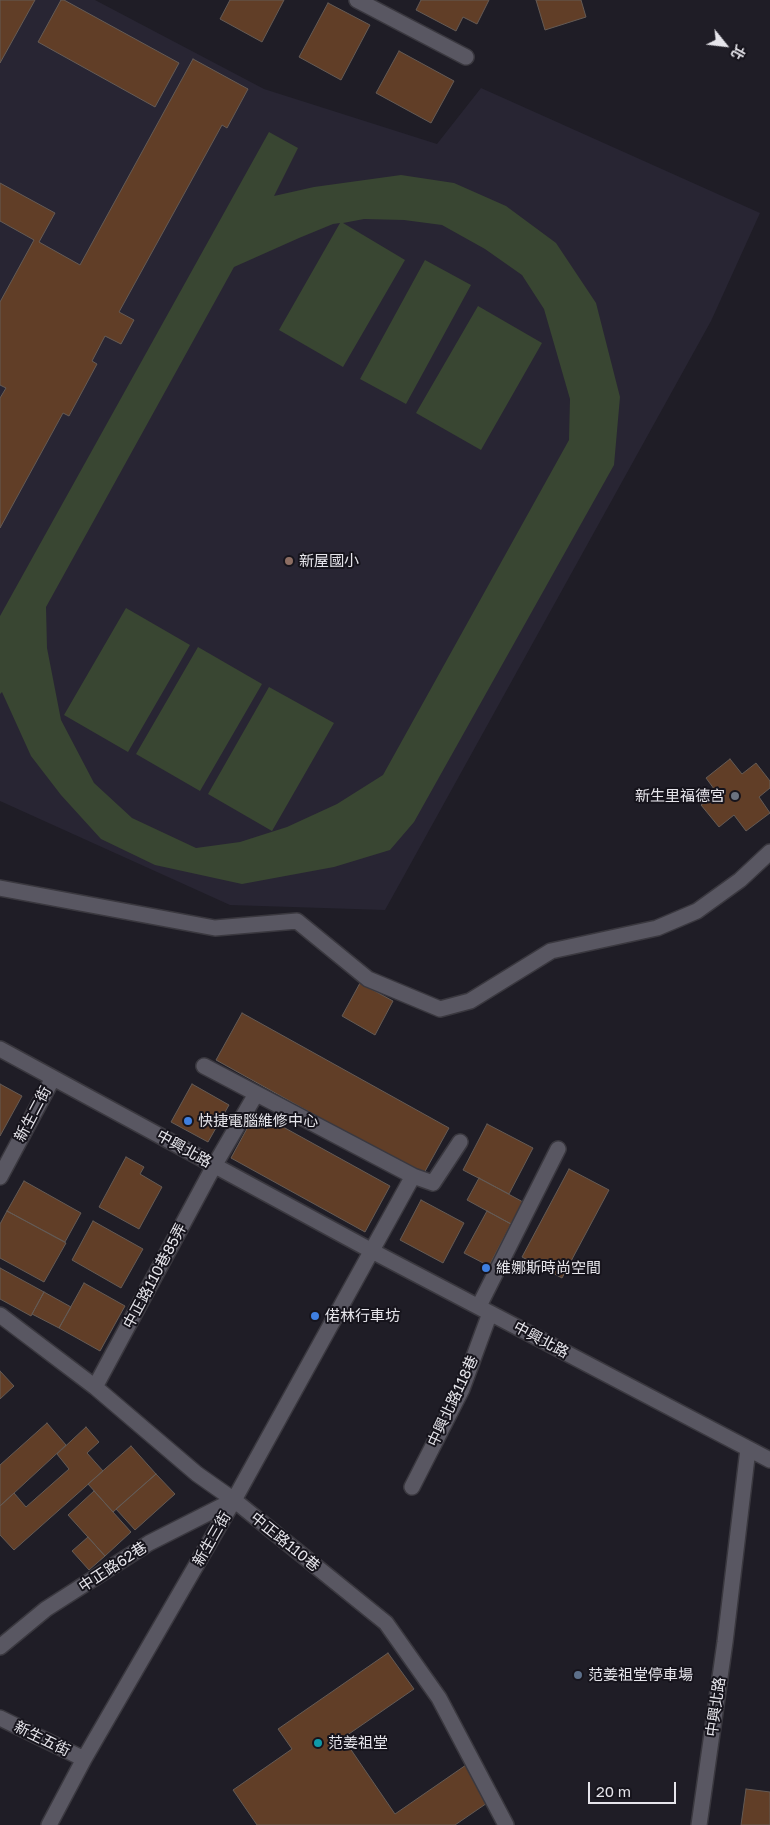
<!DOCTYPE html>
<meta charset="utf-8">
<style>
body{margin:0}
#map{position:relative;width:770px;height:1825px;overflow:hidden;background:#1f1d26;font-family:"Golos Text","Noto Sans TC",sans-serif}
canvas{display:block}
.north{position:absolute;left:700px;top:20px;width:50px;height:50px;-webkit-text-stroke:4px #16141c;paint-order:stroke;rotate:119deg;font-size:14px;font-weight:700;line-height:20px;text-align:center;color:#e6e5eb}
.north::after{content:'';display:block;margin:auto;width:18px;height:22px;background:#e6e5eb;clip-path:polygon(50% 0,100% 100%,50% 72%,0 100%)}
.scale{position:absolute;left:588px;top:1782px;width:88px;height:22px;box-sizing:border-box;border:2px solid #e6e5eb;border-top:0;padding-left:6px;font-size:15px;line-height:18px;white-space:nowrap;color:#e6e5eb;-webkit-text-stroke:4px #16141c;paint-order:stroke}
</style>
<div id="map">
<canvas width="770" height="1825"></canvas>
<div class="north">北</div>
<div class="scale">20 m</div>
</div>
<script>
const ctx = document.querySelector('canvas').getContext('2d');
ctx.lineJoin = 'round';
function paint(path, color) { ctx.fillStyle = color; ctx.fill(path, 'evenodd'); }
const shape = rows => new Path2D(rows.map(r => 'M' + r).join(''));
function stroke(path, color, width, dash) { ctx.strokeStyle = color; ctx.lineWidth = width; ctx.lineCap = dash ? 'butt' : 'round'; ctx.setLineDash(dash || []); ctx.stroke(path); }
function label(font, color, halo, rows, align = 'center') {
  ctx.font = font + ' "Golos Text","Noto Sans TC",sans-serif'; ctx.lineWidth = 4; ctx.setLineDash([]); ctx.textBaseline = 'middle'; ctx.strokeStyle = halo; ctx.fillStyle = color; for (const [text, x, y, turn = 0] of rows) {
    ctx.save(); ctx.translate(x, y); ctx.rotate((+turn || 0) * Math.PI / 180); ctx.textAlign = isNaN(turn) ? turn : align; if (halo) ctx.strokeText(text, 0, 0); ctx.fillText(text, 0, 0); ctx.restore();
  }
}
paint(shape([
 [0,0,95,0,264,89,437,144,481,88,760,213,711,321,385,910,230,905,0,801]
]), '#282533');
paint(shape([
 [269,132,298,148,274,196,314,187,401,175,454,183,506,206,556,243,596,303,620,397,614,465,414,822,390,850,334,867,242,884,155,865,101,839,61,795,31,756,2,692,0,694,0,616],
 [364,219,404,220,442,225,485,249,522,275,544,309,570,399,569,440,383,775,337,804,287,827,240,842,196,848,132,818,94,783,61,720,47,648,46,607,234,267,299,238,333,224,340,223,279,330,343,367,405,260,343,223],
 [425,260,471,285,406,404,360,379],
 [478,306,542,343,481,450,416,413],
 [126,608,190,645,128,752,64,715],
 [198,647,262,684,200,791,136,754],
 [269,687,334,723,272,831,208,794]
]), '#394632');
const building = shape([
 [0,0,35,0,0,63,0,0],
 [61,0,64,0,179,63,155,107,38,42,61,0],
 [230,0,284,0,262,42,220,19,230,0],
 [421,0,489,0,477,24,463,17,456,31,416,10,421,0],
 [536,0,581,0,586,17,545,30,536,0],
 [328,3,370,25,341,80,299,57,328,3],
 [399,51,454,81,431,123,376,93,399,51],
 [193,59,248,89,227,128,222,125,119,312,134,320,121,344,105,336,92,361,97,364,69,416,63,413,0,528,0,398,6,388,0,385,0,302,34,240,0,221,0,183,55,213,39,242,80,265,193,59],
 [730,759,742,774,756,763,770,781,770,788,759,797,770,813,746,831,734,815,719,827,701,805,717,793,706,778,730,759],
 [360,983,393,1001,375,1035,342,1016,360,983],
 [242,1013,449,1128,423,1175,216,1060,242,1013],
 [0,1084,22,1096,0,1136,0,1084],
 [192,1084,229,1105,208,1142,171,1122,192,1084],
 [256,1112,390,1186,365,1232,231,1158,256,1112],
 [487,1124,533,1148,509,1194,463,1170,487,1124],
 [126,1157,144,1167,140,1174,162,1187,139,1229,99,1207,126,1157],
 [569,1169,609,1190,562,1278,522,1257,569,1169],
 [479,1178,523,1202,511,1224,467,1200,479,1178],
 [24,1181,81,1213,65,1242,7,1211,24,1181],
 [421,1200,464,1223,443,1263,400,1240,421,1200],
 [7,1211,66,1243,44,1282,0,1258,0,1224,7,1211],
 [487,1211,511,1224,489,1266,464,1253,487,1211],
 [93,1221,143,1249,121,1288,72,1260,93,1221],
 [0,1268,44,1292,31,1316,0,1299,0,1268],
 [84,1283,125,1306,100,1351,59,1328,84,1283],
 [44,1292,71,1307,59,1328,32,1314,44,1292],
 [0,1371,14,1386,0,1399,0,1371],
 [47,1423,66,1445,0,1506,0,1465,47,1423],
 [86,1427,99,1442,87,1453,103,1471,14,1550,0,1535,0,1506,14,1493,26,1507,69,1469,57,1454,86,1427],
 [131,1446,156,1474,113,1512,88,1484,131,1446],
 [156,1474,175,1494,135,1530,116,1509,156,1474],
 [94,1491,131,1532,105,1556,68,1515,94,1491],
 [88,1537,105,1556,89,1570,72,1551,88,1537],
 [388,1653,414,1689,343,1738,395,1814,466,1765,490,1801,455,1825,257,1825,233,1790,292,1749,278,1729,388,1653],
 [746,1789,770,1792,770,1825,741,1825,746,1789]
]);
paint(building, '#613e27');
stroke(building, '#655b55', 1);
const minor = shape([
 [357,0,466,57],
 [0,888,215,928,297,921,368,979,440,1009,470,1001,551,951,657,928,697,911,740,880,770,852],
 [0,1049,372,1251,770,1460],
 [204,1066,413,1176],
 [0,1177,53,1078],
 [479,1306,558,1149],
 [0,1315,95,1387,197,1474,234,1500,386,1623,439,1698,506,1825],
 [95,1387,214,1166,256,1094],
 [412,1487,462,1389,490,1313],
 [0,1647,46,1609,149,1543,234,1500],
 [0,1718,84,1759],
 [49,1825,84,1759,234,1500,413,1176,433,1183,460,1142],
 [699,1825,725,1642,748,1449]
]);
stroke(minor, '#3a383f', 18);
stroke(minor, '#595762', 15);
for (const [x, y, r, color] of [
 [289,561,5,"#8d6e63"],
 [735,796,5,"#6b7280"],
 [188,1121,5,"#3f7fe0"],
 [486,1268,5,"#3f7fe0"],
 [315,1316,5,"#3f7fe0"],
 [578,1675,5,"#5c6f8a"],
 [318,1743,5,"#0f9aa8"]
]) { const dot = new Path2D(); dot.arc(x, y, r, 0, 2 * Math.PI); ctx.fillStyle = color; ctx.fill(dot); stroke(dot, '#16141c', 2); }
label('15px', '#e6e5eb', '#16141c', [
 ["新屋國小",299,561],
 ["新生里福德宮",725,796,"right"],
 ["快捷電腦維修中心",198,1121],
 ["維娜斯時尚空間",496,1268],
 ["偌林行車坊",325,1316],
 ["范姜祖堂停車場",588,1675],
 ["范姜祖堂",328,1743]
], 'left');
label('15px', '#e6e5eb', '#16141c', [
 ["新生二街",33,1114,-62],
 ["中興北路",184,1149,29],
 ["中正路110巷85弄",155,1276,-62],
 ["中興北路",541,1340,28],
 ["中興北路118巷",453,1401,-65],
 ["新生三街",212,1539,-60],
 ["中正路110巷",285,1542,39],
 ["中正路62巷",113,1567,-33],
 ["中興北路",716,1707,-82],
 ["新生五街",42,1739,26]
]);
</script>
